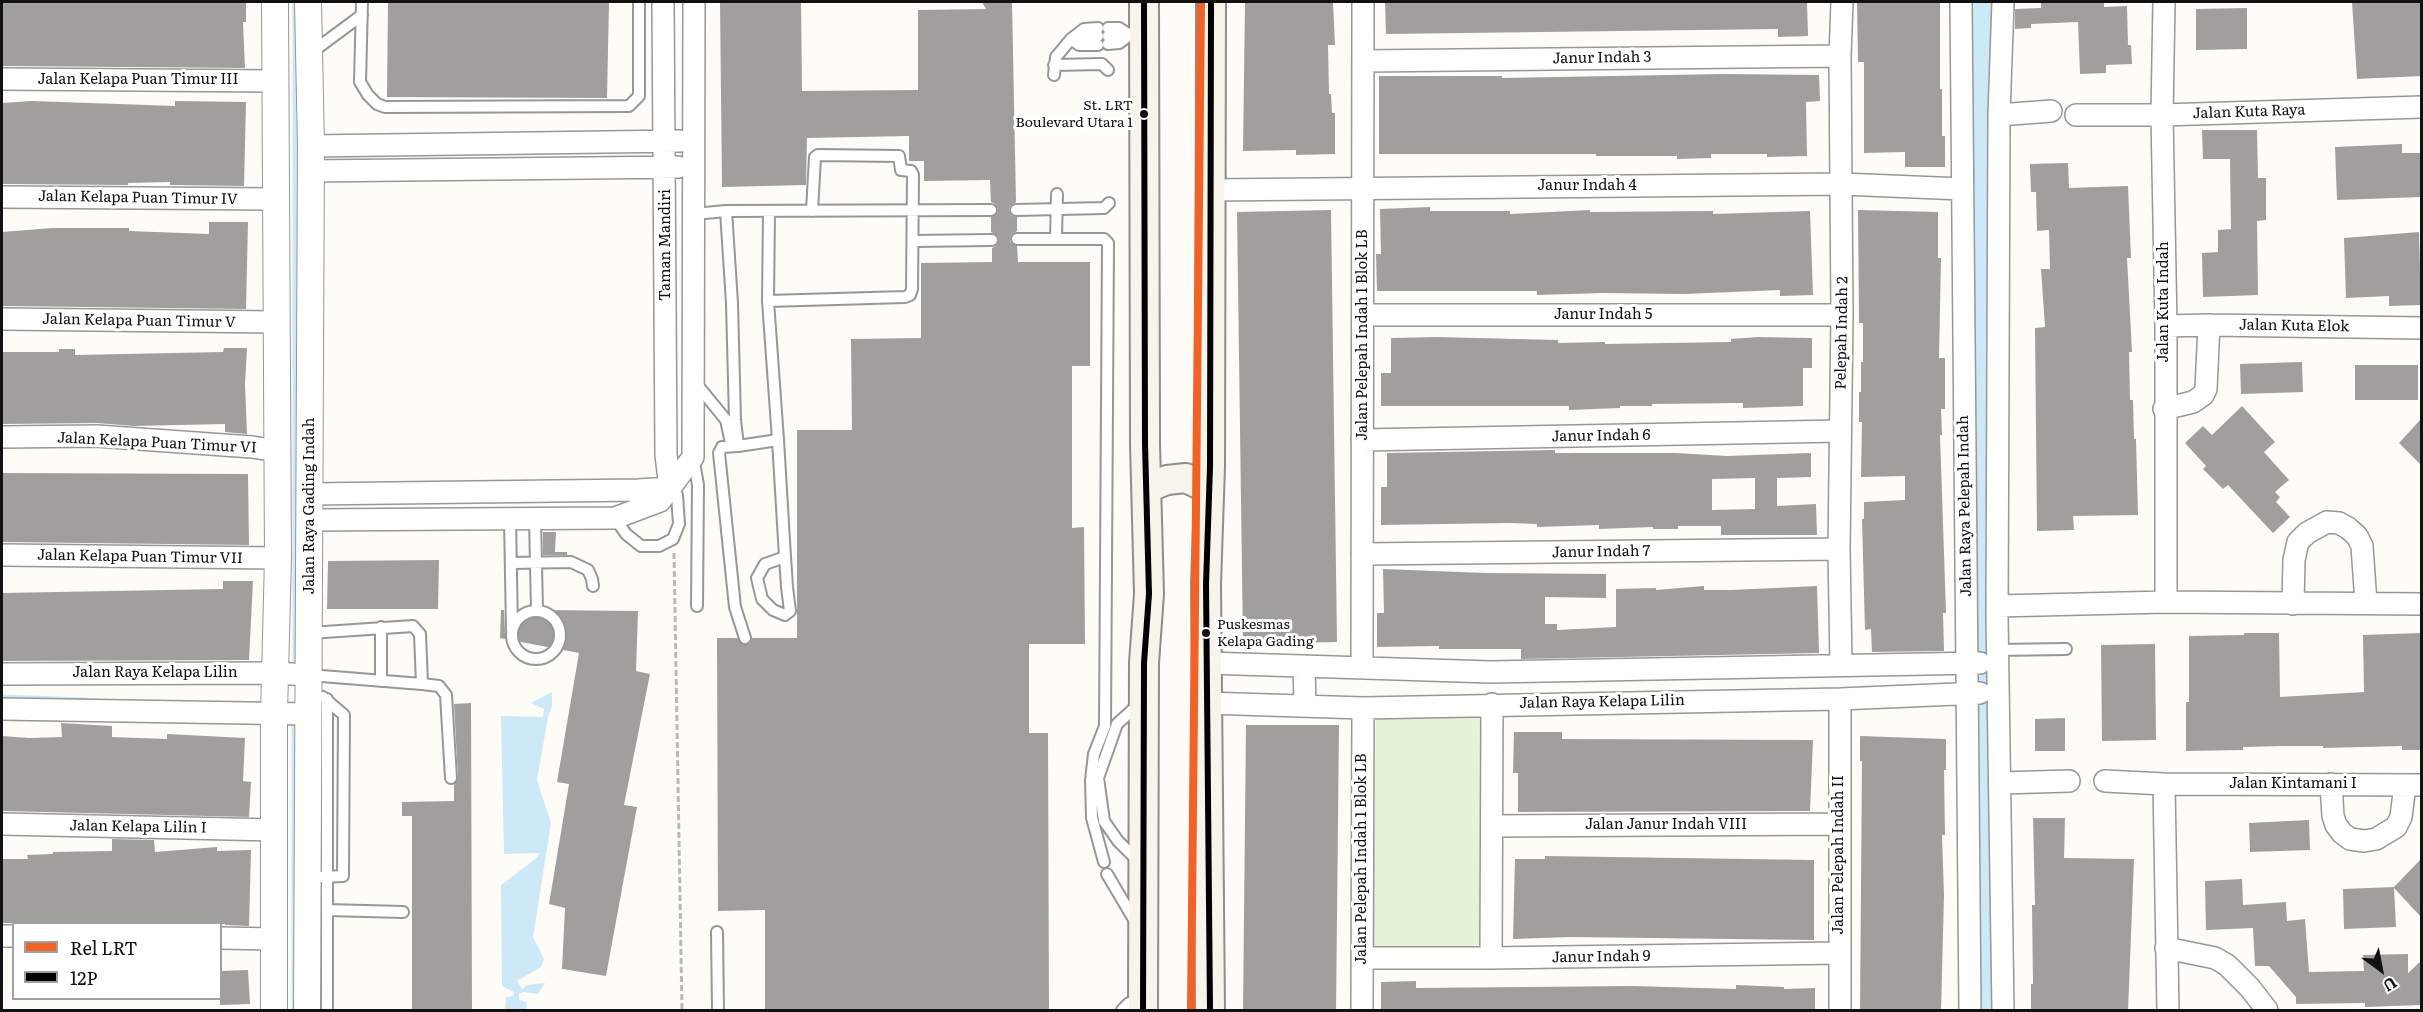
<!DOCTYPE html>
<style>
body{margin:0}
#map{position:relative;width:2423px;height:1012px;overflow:hidden;background:#fdfcf7;font-family:Literata,serif}
canvas{display:block}
.frame{position:absolute;inset:0;border:3px solid #111;pointer-events:none}
.legend{position:absolute;left:12px;top:922px;width:210px;height:78px;box-sizing:border-box;background:#fff;border:2px solid #a0a0a0;margin:0;padding:8px 10px;list-style:none;font-size:18px;color:#111}
.legend li{display:flex;align-items:center;gap:12px;height:30px}
.legend b{width:30px;border:2px solid #a0a0a0}
.north{position:absolute;left:2351px;top:940px;width:60px;height:60px;-webkit-text-stroke:4px #fff;paint-order:stroke;rotate:148deg;font-size:16px;font-weight:700;line-height:24px;text-align:center;color:#111}
.north::after{content:'';display:block;margin:auto;width:21px;height:27px;background:#111;clip-path:polygon(50% 0,100% 100%,50% 72%,0 100%)}
</style>
<div id="map">
<canvas width="2423" height="1012"></canvas>
<div class="frame"></div>
<ul class="legend">
<li><b style="height:8px;background:#f16227"></b>Rel LRT</li>
<li><b style="height:8px;background:#010101"></b>12P</li>
</ul>
<div class="north">U</div>
</div>
<script>
const ctx = document.querySelector('canvas').getContext('2d');
ctx.lineJoin = 'round';
function paint(path, color) { ctx.fillStyle = color; ctx.fill(path, 'evenodd'); }
const shape = rows => new Path2D(rows.map(r => 'M' + r).join(''));
function stroke(path, color, width, dash) { ctx.strokeStyle = color; ctx.lineWidth = width; ctx.lineCap = dash ? 'butt' : 'round'; ctx.setLineDash(dash || []); ctx.stroke(path); }
function label(font, color, halo, rows, align = 'center') {
  ctx.font = font + ' Literata,serif'; ctx.lineWidth = 6; ctx.setLineDash([]); ctx.textBaseline = 'middle'; ctx.strokeStyle = halo; ctx.fillStyle = color; for (const [text, x, y, turn = 0] of rows) {
    ctx.save(); ctx.translate(x, y); ctx.rotate((+turn || 0) * Math.PI / 180); ctx.textAlign = isNaN(turn) ? turn : align; if (halo) ctx.strokeText(text, 0, 0); ctx.fillText(text, 0, 0); ctx.restore();
  }
}
paint(shape([
 [1491,707,1487,946,1372,949,1376,711]
]), '#e7f3d7');
paint(shape([
 [552,692,552,706,548,717,537,780,551,823,533,937,544,959,541,967,517,981,522,989,527,985,545,983,538,994,523,992,519,994,519,1000,527,1002,526,1010,505,1010,506,997,513,996,514,992,502,986,501,885,538,857,539,853,504,854,501,716,543,717,544,709,531,703]
]), '#cde8f7');
stroke(shape([
 [295,2,295,669],
 [2,697,87,700],
 [294,1010,294,721]
]), '#cde8f7', 5);
stroke(shape([
 [1984,2,1982,630,1984,1010]
]), '#cde8f7', 32);
paint(shape([
 [2,2,246,2,246,22,243,22,245,68,2,66],
 [388,2,609,2,607,98,387,97],
 [720,2,801,2,802,91,918,90,918,10,986,9,982,2,1012,2,1016,202,1010,206,1009,211,1012,216,1017,217,1017,231,1011,235,1010,242,1017,246,1018,262,1090,262,1090,366,1072,366,1072,528,1084,527,1085,644,1029,644,1029,733,1048,733,1049,1011,765,1011,765,910,718,911,717,638,737,638,744,645,750,643,752,638,797,638,797,430,852,430,851,339,921,338,921,263,992,262,992,248,996,246,999,240,998,236,991,232,991,217,997,214,998,209,995,204,991,202,990,180,924,181,924,161,909,161,909,136,807,138,806,185,722,187],
 [1245,2,1333,2,1335,45,1328,45,1329,94,1331,94,1332,113,1335,113,1335,154,1296,155,1296,150,1243,151],
 [1385,2,1807,2,1808,36,1778,37,1778,29,1386,34],
 [1857,2,1940,2,1940,89,1942,89,1942,136,1945,136,1945,167,1905,167,1905,152,1864,153,1864,62,1858,62],
 [2041,2,2104,2,2104,7,2127,6,2128,45,2131,45,2132,64,2106,65,2106,73,2080,74,2078,22,2031,24,2031,28,2015,29,2015,9,2041,8],
 [2352,2,2421,2,2421,76,2357,79],
 [2247,8,2247,49,2196,50,2196,9],
 [1724,74,1819,75,1820,101,1806,102,1807,156,1767,157,1767,154,1711,154,1711,158,1677,159,1677,156,1596,156,1596,154,1379,154,1379,76,1502,76,1502,78],
 [32,101,175,106,175,101,246,102,244,186,170,185,170,182,128,183,128,185,2,184,2,103],
 [2202,130,2257,130,2258,178,2266,178,2266,220,2257,221,2258,295,2203,297,2202,253,2218,252,2218,230,2231,229,2230,159,2203,159],
 [2402,144,2402,153,2421,153,2421,197,2337,200,2335,147],
 [2068,163,2069,188,2128,186,2131,258,2127,258,2132,352,2129,352,2130,400,2133,400,2134,439,2136,439,2138,515,2073,516,2074,530,2037,531,2035,328,2045,327,2041,269,2050,269,2049,230,2037,231,2036,192,2031,192,2030,164],
 [1430,207,1430,211,1510,211,1510,214,1590,210,1590,212,1713,211,1713,214,1810,211,1813,295,1780,296,1780,290,1684,294,1602,293,1537,295,1537,291,1377,291,1376,254,1381,254,1380,209],
 [1331,210,1337,642,1243,644,1237,212],
 [1858,210,1938,212,1938,258,1941,258,1939,358,1945,358,1945,409,1941,409,1942,435,1940,435,1946,613,1943,613,1944,651,1872,652,1871,629,1865,630,1862,519,1864,519,1864,502,1905,500,1905,476,1861,477,1862,422,1859,422,1859,392,1861,392,1861,362,1863,362,1863,323,1859,323],
 [209,222,248,222,246,309,2,306,2,232,52,228,129,228,129,231,209,234],
 [2419,232,2421,305,2389,306,2389,296,2346,298,2344,238],
 [1437,337,1558,340,1558,343,1605,342,1605,344,1731,342,1731,339,1757,337,1812,338,1812,368,1803,368,1803,406,1743,408,1743,403,1652,404,1652,406,1620,406,1620,408,1569,410,1569,406,1381,406,1381,373,1391,373,1391,338],
 [224,348,247,348,245,384,247,434,225,432,225,424,134,426,97,423,2,424,2,352,59,352,59,349,75,349,75,355,223,352],
 [2302,362,2303,392,2241,394,2240,364],
 [2355,365,2418,365,2418,400,2355,400],
 [2242,406,2275,442,2264,452,2289,480,2275,492,2280,497,2276,502,2290,517,2273,533,2228,485,2223,489,2203,469,2206,466,2185,443,2203,426,2212,435],
 [2421,419,2421,465,2399,443],
 [1555,450,1555,453,1676,453,1727,456,1811,453,1811,477,1777,478,1777,506,1816,504,1817,535,1721,535,1721,526,1678,526,1678,529,1653,529,1653,527,1599,529,1599,525,1537,527,1537,524,1510,523,1381,525,1381,487,1387,487,1387,453],
 [1755,478,1755,509,1712,510,1712,479],
 [2,473,248,474,249,545,2,542],
 [543,532,556,532,555,552,567,552,567,555,543,555],
 [439,560,438,609,327,609,328,561],
 [1383,569,1485,573,1606,574,1606,598,1545,597,1545,624,1557,624,1557,630,1616,627,1616,589,1656,588,1656,590,1704,586,1704,590,1731,590,1817,586,1819,653,1521,659,1521,649,1439,649,1439,646,1377,647,1377,613,1384,613],
 [223,581,253,581,249,660,2,661,2,593,223,589],
 [501,610,504,610,505,633,512,637,519,633,519,610,529,610,531,615,537,618,543,615,544,610,638,611,636,671,650,674,624,805,637,807,606,976,562,969,565,908,549,904,569,784,557,782,579,653,500,638],
 [2244,633,2279,633,2280,697,2364,692,2363,635,2421,633,2421,750,2402,750,2402,746,2323,748,2323,746,2284,746,2243,747,2243,750,2186,751,2186,702,2189,702,2189,636,2244,635],
 [2155,644,2156,740,2102,741,2101,645],
 [471,703,472,1011,412,1011,412,816,402,816,402,802,454,801,454,785,458,778,454,704],
 [2065,718,2065,751,2035,751,2035,719],
 [61,723,112,726,112,737,167,739,167,734,245,738,243,781,251,782,249,817,2,811,2,736,29,738,62,737],
 [1246,725,1339,725,1336,1011,1243,1011],
 [1514,732,1562,732,1562,739,1813,740,1810,811,1518,812,1518,773,1513,773],
 [1860,736,1946,739,1946,770,1944,770,1945,835,1942,835,1944,895,1941,1011,1860,1011,1862,761,1860,761],
 [2033,818,2065,818,2064,858,2134,859,2128,1011,2031,1011,2031,984,2033,984,2032,905,2035,905],
 [2309,820,2310,850,2250,852,2249,823],
 [112,839,154,840,155,852,217,847,217,851,251,850,249,926,225,925,225,924,2,923,2,859,28,859,27,855,53,854,53,852,112,851],
 [1545,856,1814,860,1814,940,1569,937,1513,939,1515,859,1545,859],
 [2421,859,2421,917,2394,888,2396,927,2344,929,2343,889,2394,887],
 [2242,879,2243,905,2286,902,2287,921,2305,919,2309,972,2364,971,2363,955,2408,954,2408,973,2421,961,2421,1005,2365,1007,2365,1003,2296,1004,2296,997,2269,966,2255,966,2253,928,2206,930,2205,881],
 [248,970,250,1004,220,1005,220,971],
 [1416,981,1416,988,1632,986,1736,989,1736,985,1784,987,1784,989,1815,988,1815,1011,1381,1011,1381,982]
]), '#a19f9c');
const service = shape([
 [362,2,360,82,368,95,377,104,385,107,629,106,639,96,639,2],
 [1108,28,1119,28,1130,35,1140,30],
 [1108,36,1129,35],
 [1071,39,1079,45,1098,45],
 [1071,39,1098,36],
 [1108,44,1119,43,1130,35],
 [312,52,362,15],
 [1054,65,1102,64,1108,70],
 [1054,75,1056,57,1071,39,1084,29,1098,28],
 [1016,210,1104,208,1109,203],
 [726,211,732,303,735,420,738,446,778,440,785,557,787,587,790,611,785,615,773,610,762,599,757,578,765,564,785,557],
 [769,212,768,301,778,440],
 [694,214,726,211,991,210],
 [1056,238,1057,194],
 [1017,239,1104,239,1108,243,1105,726,1094,754,1091,780,1092,818,1104,862],
 [913,241,992,240],
 [768,301,905,297,910,295,912,289,913,175,911,171,901,170,899,156,818,155,815,157,812,211],
 [694,381,726,420,731,443],
 [738,446,722,447,719,453,735,607,745,638],
 [693,457,698,485,697,606],
 [535,518,537,611],
 [615,518,626,534,641,546,659,546,673,539,679,524,677,495,670,488],
 [510,519,512,630],
 [511,563,571,562,588,570,592,579,593,586],
 '512 635a24 24 0 1 1 48 0a24 24 0 1 1-48 0Z',
 [1997,650,2066,649],
 [309,675,422,684,420,634,413,626,310,633],
 [381,681,381,627],
 [422,684,439,686,446,695,451,778],
 [327,699,327,1010],
 [1138,861,1118,841,1104,821,1098,778,1117,724,1139,704],
 [1107,874,1136,923],
 [320,877,343,876,344,715,323,697],
 [327,910,403,912],
 [717,932,718,1010],
 [1122,1010,1129,1003,1141,998]
]);
const minor = shape([
 [663,2,666,455,670,488],
 [1961,2,1970,1010],
 [2003,2,1999,115,1997,617,2003,1010],
 [2164,2,2162,115,2166,326,2166,602],
 [1363,61,1840,56],
 [2,79,275,81],
 [1999,115,2051,111],
 [2076,115,2162,115,2422,107],
 [311,146,680,141],
 [311,171,678,167],
 [1211,190,1842,184,1962,189],
 [2,197,275,199],
 [1363,315,1842,315],
 [2,319,276,322],
 [2166,326,2209,325,2422,328],
 [2164,409,2193,402,2203,395,2206,389,2209,325],
 [2,437,97,436,252,447,277,451],
 [1362,440,1840,431],
 [310,494,638,490,670,488],
 [309,520,615,518,660,501,670,488,693,457,694,2],
 [1362,554,1839,549],
 [2,555,278,558],
 [2293,604,2294,560,2298,542,2307,533,2327,522,2339,523,2348,528,2357,536,2362,546,2366,603],
 [1997,606,2166,602,2422,604],
 [1207,663,1491,672,1980,663],
 [1841,664,1839,549,1842,315,1840,56,1842,2],
 [1304,666,1305,705],
 [1362,668,1363,2],
 [2,674,275,673,308,675],
 [1206,703,1363,708,1840,699,1980,693],
 [2,709,308,714],
 [2105,781,2164,784,2422,785],
 [2001,783,2069,781],
 [2164,784,2168,1010],
 [2331,784,2333,816,2336,825,2342,833,2350,839,2364,841,2376,839,2396,827,2401,817,2405,785],
 [2,824,275,830],
 [1492,826,1839,824],
 [2,936,14,936],
 [220,938,275,939],
 [2166,948,2215,958,2227,965,2250,988,2267,1010],
 [1362,958,1491,958,1839,953],
 [1491,958,1492,704],
 [1362,1010,1363,708],
 [1840,1010,1840,699]
]);
const tertiary = shape([
 [274,1010,274,714,278,558,275,2],
 [307,1010,311,146,308,2]
]);
const secondary = shape([
 [1152,486,1167,480,1186,478,1203,486],
 [1143,1010,1144,663,1149,594,1145,444,1144,2],
 [1210,1010,1206,584,1210,467,1211,2]
]);
stroke(service, '#979795', 14);
stroke(minor, '#979795', 24);
stroke(tertiary, '#979795', 28);
stroke(secondary, '#8e8d8b', 32);
stroke(shape([
 [674,553,682,1010]
]), '#b9b9b8', 3, [6, 3]);
stroke(service, '#fffffe', 10);
stroke(minor, '#fffffe', 21);
stroke(tertiary, '#fffffe', 26);
stroke(secondary, '#f6f4eb', 28);
stroke(shape([
 [1143,1010,1144,663,1149,594,1145,444,1144,2],
 [1210,1010,1206,584,1210,467,1211,2]
]), '#010101', 6);
stroke(shape([
 [1191,1010,1201,2]
]), '#f16227', 8);
for (const [x, y, r, color] of [
 [1144,114,5,"#111"],
 [1206,633,5,"#111"]
]) { const dot = new Path2D(); dot.arc(x, y, r, 0, 2 * Math.PI); ctx.fillStyle = color; ctx.fill(dot); stroke(dot, '#fff', 2); }
label('14px', '#111', '#fff', [
 ["St. LRT",1133,106],
 ["Boulevard Utara 1",1133,123],
 ["Puskesmas",1217,625,"left"],
 ["Kelapa Gading",1217,642,"left"]
], 'right');
label('15px', '#111', '#fff', [
 ["Janur Indah 3",1602,58,-1],
 ["Jalan Kelapa Puan Timur III",138,80],
 ["Jalan Kuta Raya",2249,112,-2],
 ["Janur Indah 4",1587,186],
 ["Jalan Kelapa Puan Timur IV",138,198,1],
 ["Taman Mandiri",666,245,-90],
 ["Jalan Kuta Indah",2164,302,-90],
 ["Janur Indah 5",1603,315],
 ["Jalan Kelapa Puan Timur V",139,321,1],
 ["Jalan Kuta Elok",2294,326,1],
 ["Pelepah Indah 2",1842,333,-89],
 ["Jalan Pelepah Indah 1 Blok LB",1363,335,-90],
 ["Janur Indah 6",1601,436,-1],
 ["Jalan Kelapa Puan Timur VI",157,443,3],
 ["Jalan Raya Gading Indah",310,506,-90],
 ["Jalan Raya Pelepah Indah",1965,506,-91],
 ["Janur Indah 7",1601,552,-1],
 ["Jalan Kelapa Puan Timur VII",140,557,1],
 ["Jalan Raya Kelapa Lilin",155,673],
 ["Jalan Raya Kelapa Lilin",1602,702,-1],
 ["Jalan Kintamani I",2293,784],
 ["Jalan Janur Indah VIII",1666,825],
 ["Jalan Kelapa Lilin I",138,827,1],
 ["Jalan Pelepah Indah II",1839,855,-90],
 ["Jalan Pelepah Indah 1 Blok LB",1362,859,-90],
 ["Janur Indah 9",1601,957,-1]
]);
</script>
